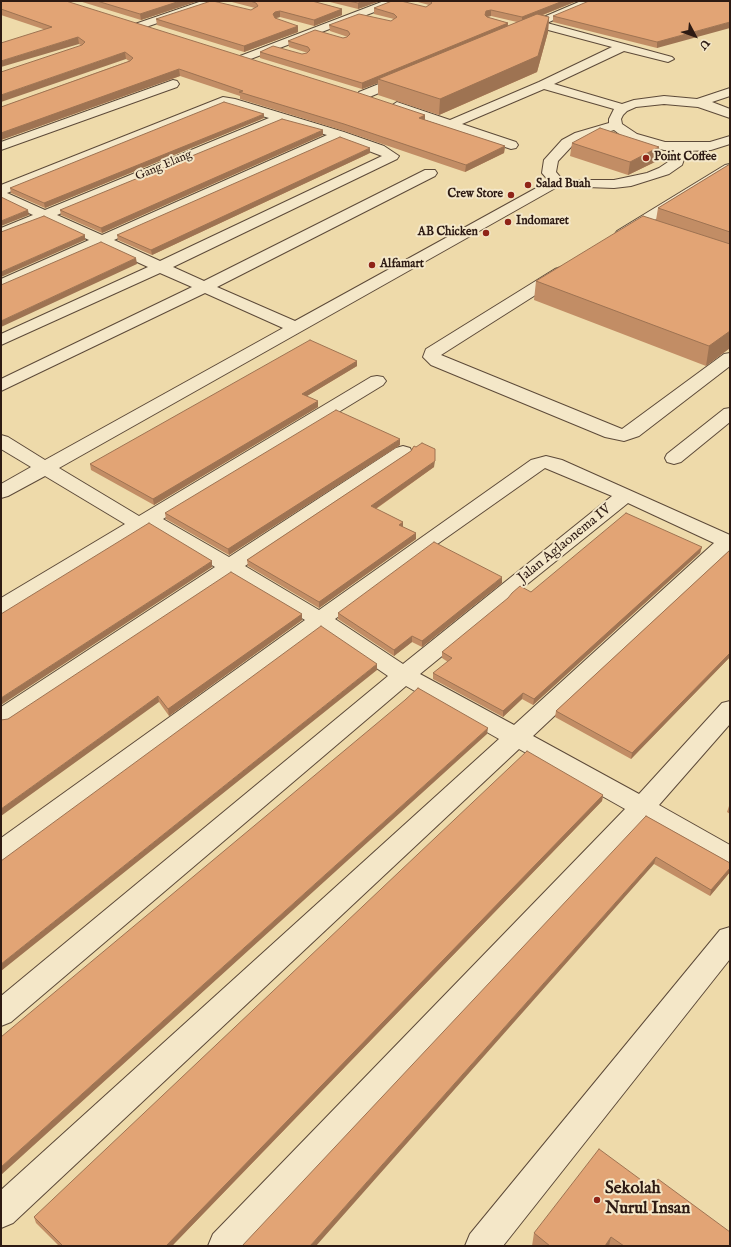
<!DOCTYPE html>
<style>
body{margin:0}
#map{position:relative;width:731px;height:1247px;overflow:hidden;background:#eedaaa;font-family:"IM FELL English",serif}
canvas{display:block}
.frame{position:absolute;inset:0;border:2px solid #2d1a13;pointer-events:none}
.north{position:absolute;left:675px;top:16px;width:40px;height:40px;-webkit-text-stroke:3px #f4e7c8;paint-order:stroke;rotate:131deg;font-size:11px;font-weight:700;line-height:16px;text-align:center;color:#2d1a13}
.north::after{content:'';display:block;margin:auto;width:14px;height:18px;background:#2d1a13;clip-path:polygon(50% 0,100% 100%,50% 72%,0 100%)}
</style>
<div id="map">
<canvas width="731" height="1247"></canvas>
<div class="frame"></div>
<div class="north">U</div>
</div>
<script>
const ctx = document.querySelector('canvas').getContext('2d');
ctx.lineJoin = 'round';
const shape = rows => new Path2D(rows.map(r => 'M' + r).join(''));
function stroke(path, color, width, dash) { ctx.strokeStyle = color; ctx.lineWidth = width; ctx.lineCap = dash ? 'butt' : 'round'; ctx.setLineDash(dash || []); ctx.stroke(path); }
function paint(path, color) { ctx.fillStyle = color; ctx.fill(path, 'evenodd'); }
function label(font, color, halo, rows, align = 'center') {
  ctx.font = font + ' "IM FELL English",serif'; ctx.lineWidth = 4; ctx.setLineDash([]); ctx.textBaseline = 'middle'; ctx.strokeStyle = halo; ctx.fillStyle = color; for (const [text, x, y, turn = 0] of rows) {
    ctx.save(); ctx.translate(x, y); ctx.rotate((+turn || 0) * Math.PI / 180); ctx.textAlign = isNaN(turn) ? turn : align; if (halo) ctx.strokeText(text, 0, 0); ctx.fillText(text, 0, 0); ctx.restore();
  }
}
const minor = shape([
 [202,1,217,1,216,3,143,28,135,28,133,26,135,24,202,1],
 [384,1,399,1,398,3,248,60,240,60,238,58,240,56,384,1],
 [581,1,595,1,547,23,672,57,674,59,668,62,624,51,554,84,622,104,634,100,664,96,697,99,730,88,730,96,712,102,730,109,730,118,698,107,664,104,636,107,627,111,623,115,621,119,622,124,637,134,665,142,710,142,730,136,730,144,711,150,687,151,682,165,669,174,631,186,614,188,559,186,59,468,139,516,371,377,377,376,383,377,386,381,383,385,163,519,229,557,396,448,403,446,410,448,412,452,410,456,245,566,319,610,531,460,546,456,562,460,730,535,730,551,533,736,639,794,722,703,730,701,730,724,659,805,730,845,730,868,721,865,645,821,248,1246,208,1246,213,1234,625,809,519,749,13,1223,1,1228,1,1190,499,739,406,686,11,1022,1,1026,1,996,388,676,321,630,10,859,1,862,1,838,305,620,231,576,9,724,1,726,1,707,215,567,149,527,9,613,1,615,1,598,125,524,45,476,8,496,1,498,1,484,31,467,1,449,1,435,8,437,45,460,283,328,205,293,1,391,1,379,192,287,160,273,1,345,1,334,148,267,102,246,1,290,1,279,89,240,45,220,1,237,1,228,33,215,1,200,1,185,223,97,235,99,344,132,384,146,399,156,397,159,173,267,204,281,425,170,435,170,437,173,435,176,217,287,295,321,549,181,542,173,544,160,562,140,575,133,609,123,609,119,614,109,544,89,462,124,516,142,518,145,516,148,511,149,393,109,391,106,397,102,450,120,539,82,612,47,537,27,522,33,516,30,518,28,581,1],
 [224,105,269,118,45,210,7,193,224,105],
 [282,122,327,135,102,235,57,215,282,122],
 [614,130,627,140,664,150,674,150,671,160,659,168,647,173,614,180,571,180,561,178,556,172,558,161,572,146,585,139,614,130],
 [340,140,382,156,160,261,114,240,340,140],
 [545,468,612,496,403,664,335,619,419,558,422,554,426,552,545,468],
 [628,503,714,543,514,725,420,674,507,603,510,598,628,503],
 [406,73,412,77,410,80,367,98,359,98,357,95,359,92,406,73],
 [173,80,177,81,179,84,177,87,1,150,1,142,173,80],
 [730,164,730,174,627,237,622,238,617,237,615,234,617,231,725,165,730,164],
 [561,267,567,269,569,272,567,275,441,355,622,429,724,354,730,353,730,366,639,436,624,441,605,437,431,365,423,357,426,349,555,269,561,267],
 [730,408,730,422,681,462,674,464,667,462,665,458,667,454,724,409,730,408],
 [730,927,730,959,503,1246,465,1246,470,1234,720,930,730,927]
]);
stroke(minor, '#5d4a39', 2);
paint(minor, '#f4e7c8');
paint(shape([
 [1,1,425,115,425,120,505,146,504,153,465,172,344,131,240,99,240,96,180,76,1,140,1,107,129,61,126,59,81,45,43,29,1,15],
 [79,1,198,1,141,20],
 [228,1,312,1,342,9,342,15,314,26,280,17,276,18,275,18,298,32,244,52,157,25,156,19,251,10,255,8],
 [326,1,380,1,358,9],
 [414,1,577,1,543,15,549,17,548,32,537,72,439,115,378,95,378,83,362,89,260,58,260,52,302,54,308,53,289,47,288,41,343,38,348,37,330,31,329,25,391,21,394,19,374,14,374,8,426,7,429,5],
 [491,16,517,22,508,26,508,23,487,17],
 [730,1,657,48,553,22,553,16],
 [264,118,45,208,11,193,10,188],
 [323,135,102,233,61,215,60,210],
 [572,143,659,147,657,161,628,175,570,156],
 [370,153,152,255,118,240,117,235],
 [730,164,730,348,706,366,534,300,536,281,656,220,658,208],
 [357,361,357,366,307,396,318,407,154,505,91,470,90,464],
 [400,445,229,555,166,519,165,513],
 [411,451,434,467,376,509,403,522,403,527,416,533,416,539,319,608,248,566,247,560],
 [702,547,700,553,533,705,522,699,503,717,433,679,433,673,448,662,442,658,442,652,531,592],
 [730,550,730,657,631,759,555,717,556,711],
 [502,583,422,647,412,642,394,656,338,619,338,613],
 [302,614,302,620,169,716,159,702,8,719],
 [603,795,602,801,172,1246,59,1246,36,1223,34,1217],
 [730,804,730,814,727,812,729,806],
 [646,816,730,863,730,872,710,896,654,864],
 [652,1188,730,1246,532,1246,534,1233]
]), '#c28d65');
paint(shape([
 [180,1,198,1,141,20,140,14],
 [364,1,380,1,358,9,358,3],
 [563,1,577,1,522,23,522,17],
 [342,9,342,15,314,26,314,20],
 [491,10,491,16,486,17,485,15,486,11],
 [280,11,280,17,276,18,274,20,273,14,275,12],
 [549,17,548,32,537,72,439,115,440,99],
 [730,22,730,28,657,48,657,42],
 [508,23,507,29,378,79,378,83,362,89,362,83],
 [298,26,298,32,244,52,244,46],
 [78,37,79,44,1,67,1,61],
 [125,52,126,59,1,102,1,95],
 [179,69,180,76,1,140,1,133],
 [264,114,264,118,45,208,44,203],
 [425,115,425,122,419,118],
 [323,130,323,135,102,233,101,228],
 [505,146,504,153,465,172,466,165],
 [659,147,657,161,628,175,630,162],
 [370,148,370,153,152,255,151,250],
 [28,210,29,215,1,226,1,221],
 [85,235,85,240,1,277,1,272],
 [136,258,137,264,1,327,1,321],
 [730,331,730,348,706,366,709,346],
 [357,361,357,366,302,399,302,394],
 [318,401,318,407,154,505,153,499],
 [400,439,400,445,229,555,228,549],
 [435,461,434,467,371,512,371,506],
 [403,522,403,528,399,525],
 [416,533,416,539,319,608,319,602],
 [702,547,700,553,533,705,534,699],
 [212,561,212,567,1,705,1,698],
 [502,577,502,583,422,647,422,641],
 [302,614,302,620,169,716,168,709],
 [412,636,412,642,394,656,394,650],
 [730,653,730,657,631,759,632,753],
 [377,664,377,670,1,971,1,964],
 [523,693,522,699,503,717,503,711],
 [158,696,159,702,1,816,1,809],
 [488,728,487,734,1,1175,1,1167],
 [603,795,602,801,172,1246,166,1246],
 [656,857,654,864,316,1246,310,1246],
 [730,868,730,872,710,896,711,890],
 [611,1237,609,1246,605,1246]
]), '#9e7352');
const building = shape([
 [1,1,66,1,359,93,425,115,419,118,505,146,466,165,344,124,239,92,243,91,179,69,1,133,1,107,130,61,133,58,125,52,1,95,1,72,82,45,85,42,78,37,1,61,1,43,52,27,1,9,1,1],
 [97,1,180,1,140,14,97,1],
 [211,1,213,1,251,10,258,6,256,3,250,1,312,1,342,9,314,20,280,11,275,12,273,14,275,18,298,26,244,46,156,19,211,1],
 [348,1,364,1,358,3,348,1],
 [392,1,401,1,426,7,432,3,430,1,563,1,522,17,491,10,486,11,485,15,487,17,508,23,362,83,260,52,273,46,302,54,307,53,310,50,308,47,288,41,315,30,343,38,347,37,350,34,348,31,329,25,359,14,391,21,397,17,394,14,374,8,392,1],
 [589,1,730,1,730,22,657,42,553,16,589,1],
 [537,14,549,17,538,56,440,99,378,79,537,14],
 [224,102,264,114,44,203,10,188,224,102],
 [282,119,323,130,101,228,60,210,282,119],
 [600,128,659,147,630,162,572,143,600,128],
 [340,137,370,148,151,250,117,235,340,137],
 [730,164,730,232,658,208,730,164],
 [1,197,28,210,1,221,1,197],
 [44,216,85,235,1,272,1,232,44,216],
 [643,216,730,244,730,331,709,346,536,281,643,216],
 [101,242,136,258,1,321,1,285,101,242],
 [310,340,357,361,302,394,318,401,153,499,90,464,310,340],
 [336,410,400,439,228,549,165,513,336,410],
 [422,443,435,449,435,461,371,506,403,522,399,525,416,533,319,602,247,560,411,451,414,446,416,447,422,443],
 [626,513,702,547,534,699,523,693,503,711,433,673,452,658,442,652,508,598,512,593,520,586,531,592,626,513],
 [149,523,212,561,1,698,1,614,149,523],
 [434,542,502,577,422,641,412,636,394,650,338,613,434,542],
 [730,550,730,653,632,753,556,711,730,550],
 [231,572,302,614,168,709,158,696,1,809,1,720,8,719,231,572],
 [321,626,377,664,1,964,1,861,321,626],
 [418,688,488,728,1,1167,1,1037,405,700,418,688],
 [527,751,603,795,166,1246,63,1246,34,1217,527,751],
 [646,816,730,863,730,868,711,890,656,857,310,1246,242,1246,646,816],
 [599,1149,652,1188,658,1179,730,1232,730,1246,624,1246,611,1237,605,1246,550,1246,534,1233,599,1149]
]);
paint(building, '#e2a475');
stroke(building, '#9e7352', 1);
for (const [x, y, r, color] of [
 [646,158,4,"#8f2418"],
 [528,185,4,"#8f2418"],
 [511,195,4,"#8f2418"],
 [508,222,4,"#8f2418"],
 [486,233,4,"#8f2418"],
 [372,265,4,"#8f2418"],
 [597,1200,4,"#8f2418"]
]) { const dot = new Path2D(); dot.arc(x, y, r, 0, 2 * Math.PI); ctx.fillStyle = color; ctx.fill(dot); stroke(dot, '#f4e7c8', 1.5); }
label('bold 12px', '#2d1a13', '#f4e7c8', [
 ["Point Coffee",654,158],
 ["Salad Buah",536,185],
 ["Crew Store",503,195,"right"],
 ["Indomaret",516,222],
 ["AB Chicken",478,233,"right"],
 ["Alfamart",380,265]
], 'left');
label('12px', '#2d1a13', '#f4e7c8', [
 ["Gang Elang",164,166,-23]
]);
label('14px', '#2d1a13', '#f4e7c8', [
 ["Jalan Aglaonema IV",565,544,-39]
]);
label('bold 17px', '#2d1a13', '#f4e7c8', [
 ["Sekolah",605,1190],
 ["Nurul Insan",605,1210]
], 'left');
</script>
